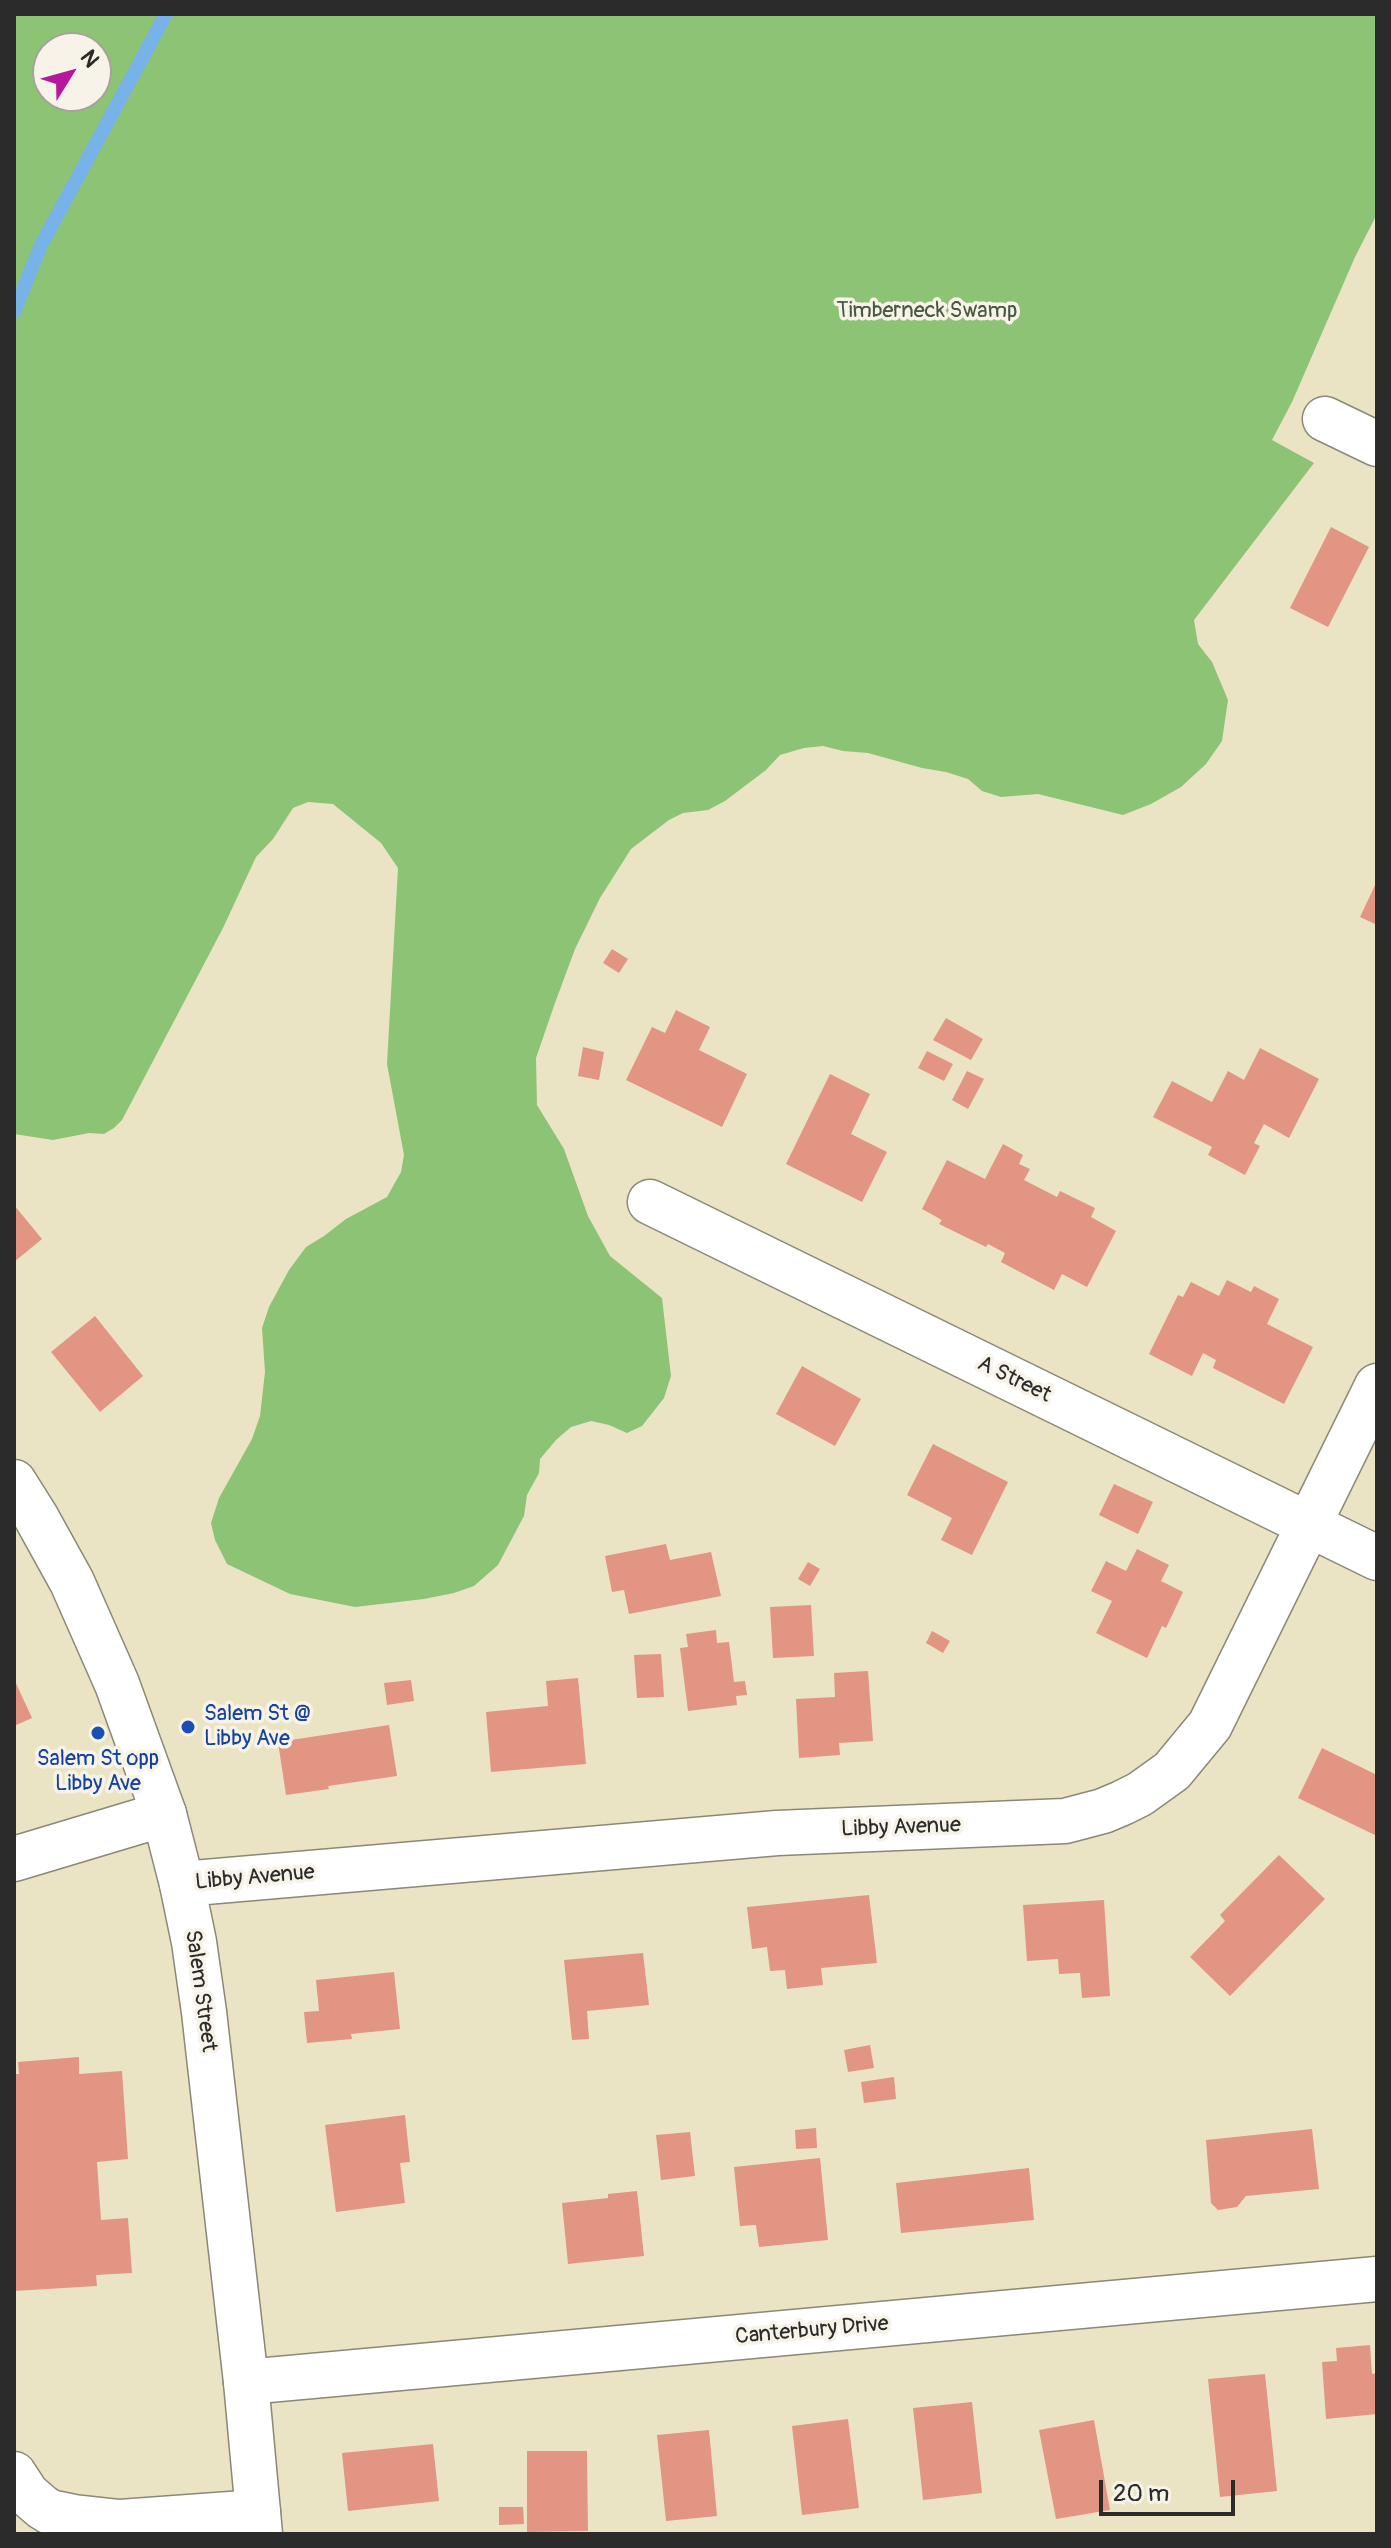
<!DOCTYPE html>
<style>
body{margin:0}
#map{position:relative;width:1391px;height:2548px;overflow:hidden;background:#eae4c5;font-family:Pangolin,sans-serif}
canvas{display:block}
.frame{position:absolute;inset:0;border:16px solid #2b2b2b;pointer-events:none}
.north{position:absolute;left:32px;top:32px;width:80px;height:80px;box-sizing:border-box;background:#f7f3e8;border:2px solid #a5a39c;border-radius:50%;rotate:53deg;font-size:22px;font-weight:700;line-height:32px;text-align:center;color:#2b2b2b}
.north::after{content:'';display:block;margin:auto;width:28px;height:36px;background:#b5179e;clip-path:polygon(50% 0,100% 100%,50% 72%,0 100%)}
.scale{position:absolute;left:1099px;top:2480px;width:136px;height:36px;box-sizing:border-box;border:4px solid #2b2b2b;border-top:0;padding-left:10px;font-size:24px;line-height:28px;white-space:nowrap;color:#2b2b2b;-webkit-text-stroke:6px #f7f3e8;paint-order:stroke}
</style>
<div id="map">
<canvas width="1391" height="2548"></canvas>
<div class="frame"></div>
<div class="north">N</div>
<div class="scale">20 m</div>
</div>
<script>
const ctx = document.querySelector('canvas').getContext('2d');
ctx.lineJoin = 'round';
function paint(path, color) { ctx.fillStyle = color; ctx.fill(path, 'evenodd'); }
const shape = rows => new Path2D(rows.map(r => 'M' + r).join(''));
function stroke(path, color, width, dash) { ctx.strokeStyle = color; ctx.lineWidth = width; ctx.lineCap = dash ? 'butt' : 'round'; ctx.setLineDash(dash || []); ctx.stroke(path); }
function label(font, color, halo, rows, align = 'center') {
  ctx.font = font + ' Pangolin,sans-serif'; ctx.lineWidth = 7; ctx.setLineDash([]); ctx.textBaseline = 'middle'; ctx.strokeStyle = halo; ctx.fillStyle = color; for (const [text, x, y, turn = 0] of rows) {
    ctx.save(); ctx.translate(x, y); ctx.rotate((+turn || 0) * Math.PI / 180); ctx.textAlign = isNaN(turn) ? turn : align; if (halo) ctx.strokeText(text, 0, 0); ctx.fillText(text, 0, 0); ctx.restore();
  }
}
paint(shape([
 [14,14,1377,14,1377,214,1355,257,1292,402,1272,440,1314,463,1194,620,1198,644,1212,662,1228,700,1222,741,1206,764,1181,787,1151,804,1123,815,1038,794,1001,797,982,791,968,779,946,772,922,768,868,753,843,751,823,746,804,748,780,755,766,770,725,801,708,810,683,813,669,820,631,849,600,898,575,949,555,1003,536,1058,537,1105,564,1149,588,1216,610,1256,662,1298,671,1376,664,1398,642,1426,627,1433,609,1425,591,1421,571,1427,556,1440,540,1459,539,1473,527,1495,524,1516,498,1565,474,1586,454,1593,424,1599,355,1607,290,1594,227,1564,215,1540,211,1523,219,1498,252,1439,260,1416,265,1372,262,1328,269,1307,289,1270,306,1247,324,1236,346,1219,387,1197,401,1172,404,1155,387,1064,398,868,381,843,333,804,308,802,293,808,273,839,256,857,223,928,122,1120,114,1128,104,1134,89,1133,53,1140,14,1134],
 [48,48,96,48,96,96,48,96]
]), '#8dc375');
stroke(shape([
 [14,312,41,245,166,14]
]), '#77b3e9', 14);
paint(shape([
 [1331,527,1369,547,1328,627,1290,608],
 [1377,881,1377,925,1360,917],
 [612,949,628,959,619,973,603,963],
 [676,1010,710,1027,699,1050,747,1074,722,1127,626,1080,652,1027,665,1033],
 [946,1018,983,1039,971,1060,933,1040],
 [583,1047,604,1052,599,1080,578,1076],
 [1260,1048,1319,1079,1289,1138,1264,1124,1254,1143,1260,1146,1245,1175,1208,1155,1212,1147,1153,1117,1172,1081,1212,1102,1228,1071,1244,1080],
 [927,1051,953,1064,944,1081,918,1068],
 [967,1071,984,1079,968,1109,952,1100],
 [830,1074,870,1094,851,1134,887,1152,862,1202,786,1164],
 [1003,1144,1023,1155,1019,1164,1030,1169,1024,1180,1057,1197,1060,1191,1095,1208,1091,1217,1116,1231,1087,1287,1062,1274,1054,1290,1001,1262,1005,1253,988,1244,986,1247,939,1224,942,1220,922,1209,947,1160,985,1179],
 [14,1205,42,1239,14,1262],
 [1227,1280,1251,1292,1254,1286,1279,1299,1267,1324,1313,1347,1284,1404,1213,1368,1216,1360,1203,1353,1192,1376,1149,1354,1178,1295,1183,1297,1191,1282,1219,1296],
 [95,1316,143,1376,100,1412,51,1352],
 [802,1366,861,1399,835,1446,776,1414],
 [933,1444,1008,1482,972,1555,941,1540,952,1518,907,1495],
 [1114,1484,1153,1502,1138,1534,1099,1515],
 [666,1544,670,1560,711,1552,721,1596,629,1614,624,1590,612,1592,605,1556],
 [1137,1549,1169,1565,1161,1581,1183,1592,1166,1628,1162,1626,1147,1658,1096,1633,1112,1601,1091,1591,1106,1561,1126,1571],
 [808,1562,820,1569,810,1586,798,1579],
 [811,1605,814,1656,773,1658,770,1607],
 [716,1630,717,1643,729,1642,734,1682,745,1681,747,1695,736,1696,737,1705,688,1711,680,1648,688,1647,686,1634],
 [932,1631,950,1641,943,1653,926,1643],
 [661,1654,664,1697,637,1698,634,1655],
 [868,1671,873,1741,839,1743,840,1755,799,1758,796,1699,835,1697,834,1673],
 [578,1678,586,1764,491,1772,486,1712,548,1706,546,1681],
 [14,1679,32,1718,14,1726],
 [411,1680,414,1701,387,1705,384,1683],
 [389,1725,397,1776,328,1786,329,1789,286,1795,278,1742],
 [1322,1748,1377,1775,1377,1836,1298,1798],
 [1279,1855,1325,1899,1230,1996,1190,1957,1225,1921,1220,1915],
 [869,1895,877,1963,821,1968,823,1985,787,1989,785,1970,770,1971,767,1947,752,1949,747,1907],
 [1104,1900,1110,1996,1082,1998,1080,1973,1059,1974,1058,1959,1027,1961,1023,1905],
 [643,1953,649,2005,587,2011,589,2039,572,2040,564,1960],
 [394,1972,400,2029,351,2034,352,2039,307,2043,304,2012,319,2011,316,1980],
 [870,2045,874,2068,848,2072,844,2050],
 [79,2057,79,2074,122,2071,128,2159,97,2162,101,2220,128,2218,132,2273,96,2275,97,2286,14,2291,14,2185,16,2185,14,2169,14,2074,19,2074,18,2062],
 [894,2077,896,2099,864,2103,861,2082],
 [405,2115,410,2162,400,2163,405,2203,336,2212,325,2125],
 [816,2128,817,2148,796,2149,795,2130],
 [1312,2129,1319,2189,1246,2196,1237,2207,1218,2210,1211,2203,1206,2140],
 [690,2132,695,2176,661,2180,656,2135],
 [820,2158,828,2240,759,2247,756,2225,740,2226,734,2167],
 [1029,2168,1034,2220,901,2233,896,2183],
 [637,2191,644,2256,568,2264,562,2203,608,2198,608,2194],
 [1370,2345,1372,2374,1377,2373,1377,2414,1326,2419,1322,2362,1337,2361,1336,2348],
 [1265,2374,1277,2491,1220,2497,1208,2379],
 [972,2402,982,2493,923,2500,913,2408],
 [848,2419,859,2508,802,2515,792,2426],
 [1094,2420,1110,2510,1056,2519,1039,2430],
 [709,2430,717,2516,666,2521,657,2435],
 [433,2444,439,2501,348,2511,342,2453],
 [527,2451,587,2451,588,2531,527,2532],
 [499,2507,523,2507,524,2524,499,2525]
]), '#e29582');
const street = shape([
 [1325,419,1377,444],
 [650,1202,1377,1558],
 [14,1859,164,1814],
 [182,1884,777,1833,1065,1821,1103,1811,1122,1803,1140,1794,1172,1771,1210,1725,1377,1386],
 [246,2382,1377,2279],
 [14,2474,27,2494,42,2507,50,2512,74,2517,120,2522,258,2512]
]);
const secondary = shape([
 [14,1482,36,1517,72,1582,117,1684,164,1814,182,1884,194,1942,204,2012,246,2382,260,2534]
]);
stroke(street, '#8a8878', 47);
stroke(secondary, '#8a8878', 47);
stroke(street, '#fff', 44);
stroke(secondary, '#fff', 44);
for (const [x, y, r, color] of [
 [188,1727,8,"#1a4fb4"],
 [98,1733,8,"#1a4fb4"]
]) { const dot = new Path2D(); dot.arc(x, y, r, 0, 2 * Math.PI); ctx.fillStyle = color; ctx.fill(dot); stroke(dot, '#f7f3e8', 3); }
label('22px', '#485941', '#f7f3e8', [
 ["Timberneck Swamp",927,311]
]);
label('22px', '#2b2b2b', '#f7f3e8', [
 ["A Street",1014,1380,26],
 ["Libby Avenue",901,1828,-2],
 ["Libby Avenue",255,1878,-5],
 ["Salem Street",200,1991,82],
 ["Canterbury Drive",812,2331,-5]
]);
label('22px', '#164399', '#f7f3e8', [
 ["Salem St @",204,1714],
 ["Libby Ave",204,1739],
 ["Salem St opp",98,1759,"center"],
 ["Libby Ave",98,1784,"center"]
], 'left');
</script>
